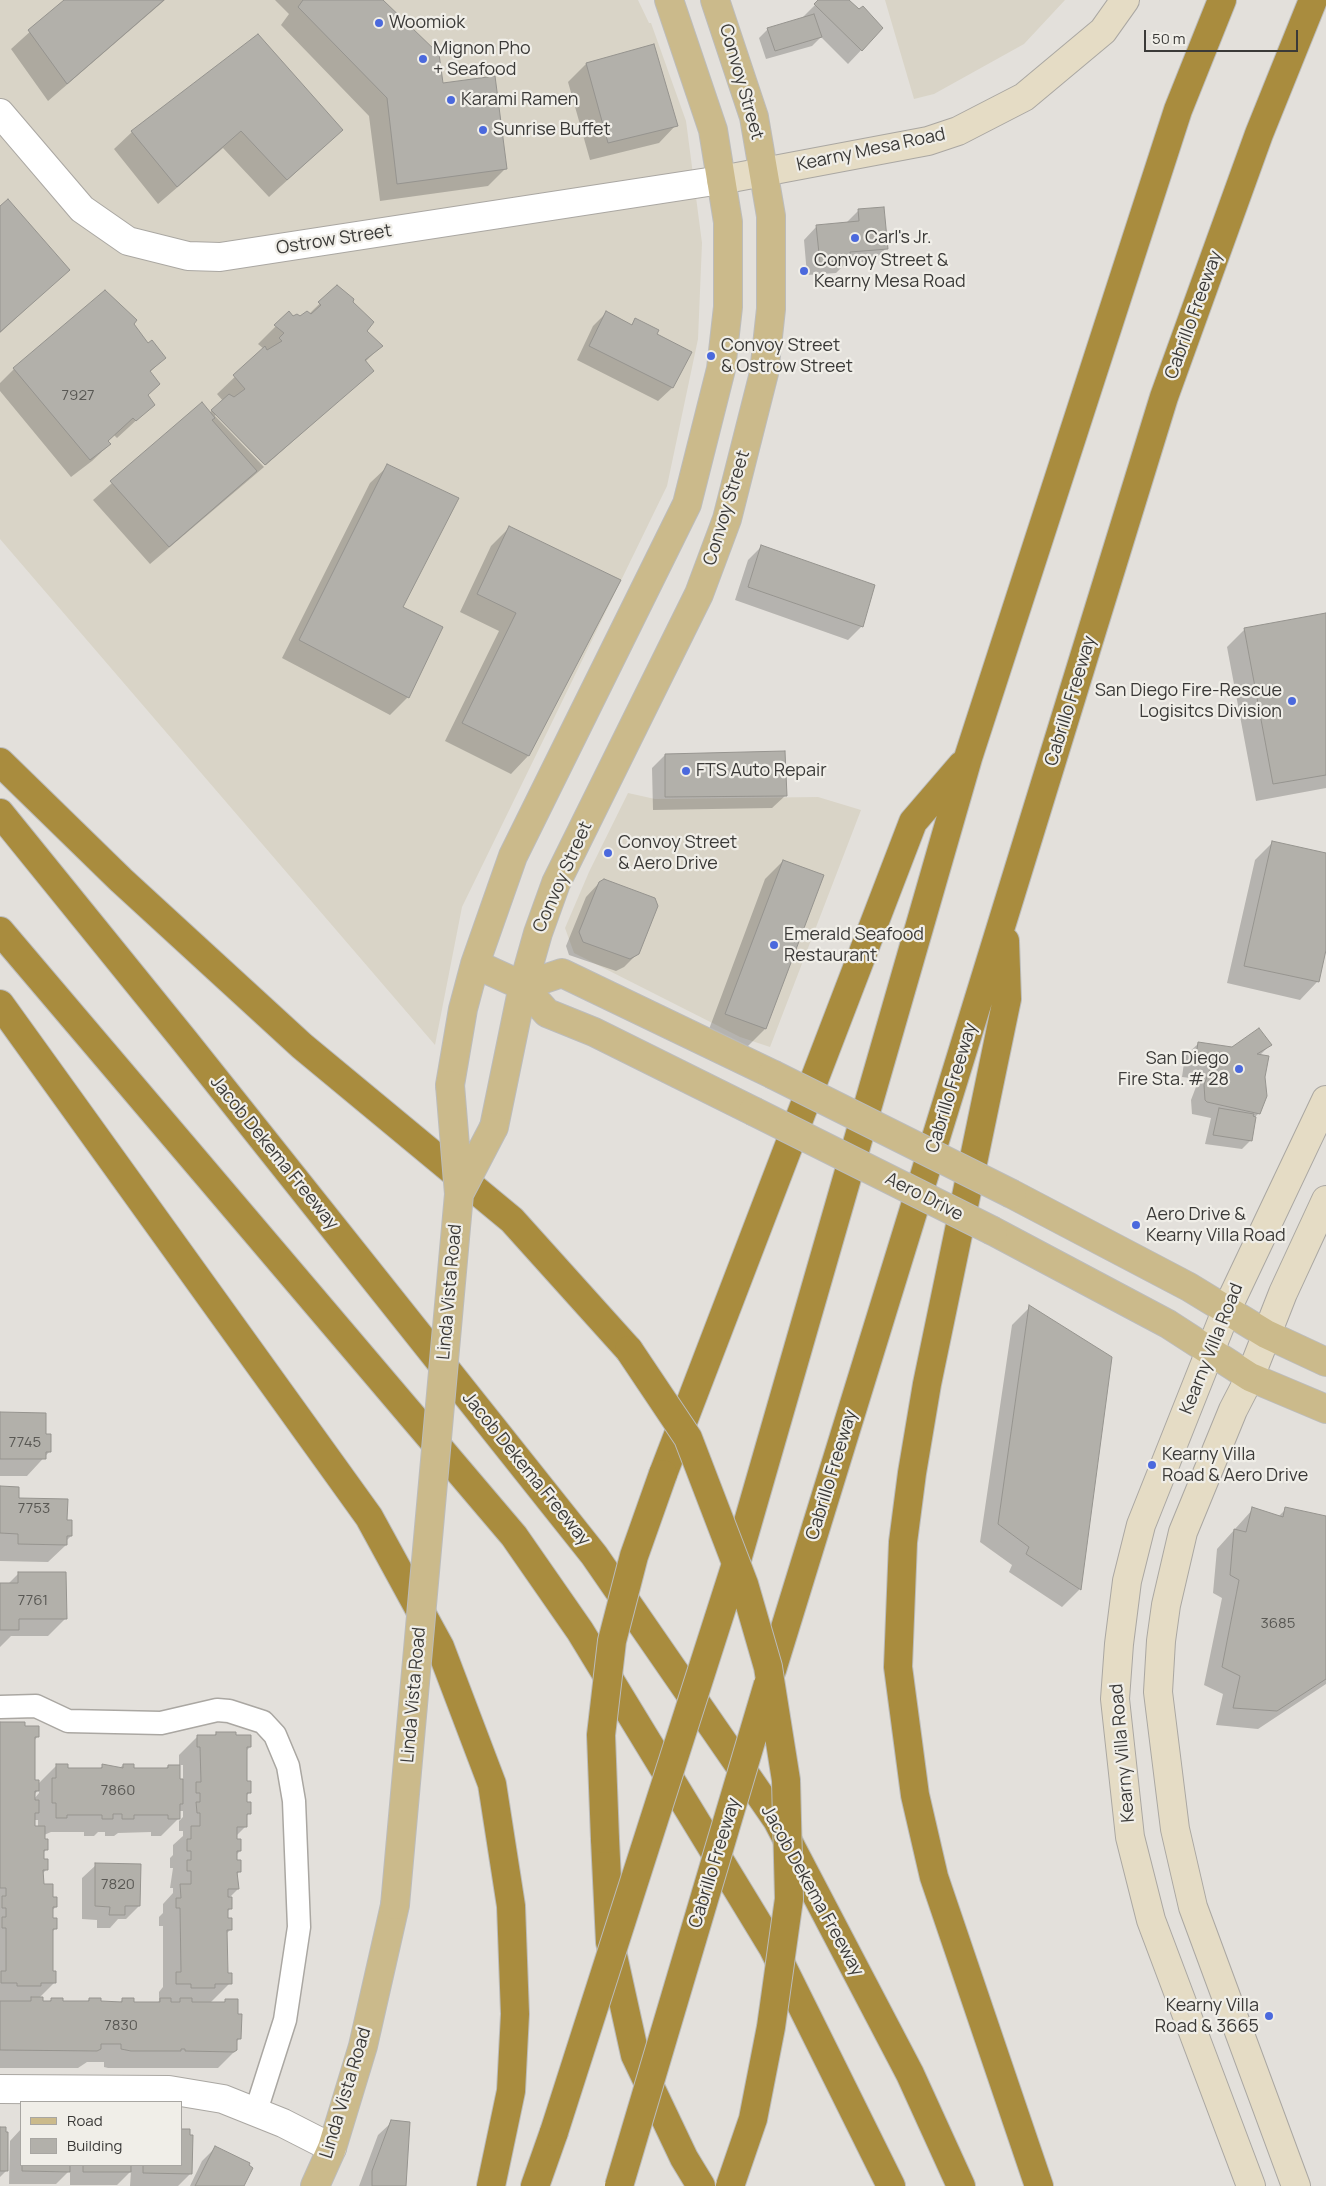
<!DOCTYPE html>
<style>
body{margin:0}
#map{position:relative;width:1326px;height:2186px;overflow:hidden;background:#e3e0db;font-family:Manrope,sans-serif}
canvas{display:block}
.legend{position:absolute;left:20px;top:2101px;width:162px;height:65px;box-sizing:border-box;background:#f0eee8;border:1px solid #a8a6a2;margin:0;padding:6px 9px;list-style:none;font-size:15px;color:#3b3a38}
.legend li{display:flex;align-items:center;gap:10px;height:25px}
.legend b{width:25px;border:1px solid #a8a6a2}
.scale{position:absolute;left:1144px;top:30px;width:154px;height:22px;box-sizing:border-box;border:2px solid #3b3a38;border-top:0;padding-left:6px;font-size:15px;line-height:18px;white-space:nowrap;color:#3b3a38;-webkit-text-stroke:4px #f0eee8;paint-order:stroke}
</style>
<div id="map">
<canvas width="1326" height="2186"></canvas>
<ul class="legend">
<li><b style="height:6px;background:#cbba8b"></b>Road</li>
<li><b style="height:14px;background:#b2b0aa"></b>Building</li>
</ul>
<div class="scale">50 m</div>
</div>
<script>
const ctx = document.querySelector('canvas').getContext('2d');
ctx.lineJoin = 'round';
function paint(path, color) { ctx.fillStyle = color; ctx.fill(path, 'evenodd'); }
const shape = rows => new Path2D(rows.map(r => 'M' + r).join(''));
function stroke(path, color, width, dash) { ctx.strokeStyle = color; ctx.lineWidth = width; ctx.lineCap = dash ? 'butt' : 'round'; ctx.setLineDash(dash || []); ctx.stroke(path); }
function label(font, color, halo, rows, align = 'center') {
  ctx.font = font + ' Manrope,sans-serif'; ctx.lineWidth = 4.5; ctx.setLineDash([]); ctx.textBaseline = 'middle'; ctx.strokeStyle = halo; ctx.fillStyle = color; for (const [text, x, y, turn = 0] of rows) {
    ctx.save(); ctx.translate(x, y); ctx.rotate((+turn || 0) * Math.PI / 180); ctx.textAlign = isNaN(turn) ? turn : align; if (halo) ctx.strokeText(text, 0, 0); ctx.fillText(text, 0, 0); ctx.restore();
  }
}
paint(shape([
 [0,0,638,0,649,23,651,23,686,121,702,243,698,339,667,486,462,907,435,1045,0,539],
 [885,0,1065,0,1024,44,934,94,914,99],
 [628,793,655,799,818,797,861,810,770,1047,740,1037,574,953,565,928,589,872]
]), '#d9d4c7');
paint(shape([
 [65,0,165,0,48,101,11,49],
 [275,0,381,0,442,85,506,168,488,186,380,201,369,116,281,25,289,14],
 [820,0,847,0,882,28,848,64,821,37,812,46,766,59,759,38,768,29,802,18],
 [586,64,676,125,659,143,590,160,568,82],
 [342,130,269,197,223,148,158,204,114,149,132,132],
 [0,208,68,270,0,333],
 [859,210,886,248,873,262,845,264,836,273,807,275,804,240,817,226,845,224],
 [337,287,351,302,365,331,381,346,365,362,372,371,266,465,216,414,215,416,264,467,150,564,93,500,201,404,209,413,223,401,217,394,264,349,258,344,289,313,293,318,300,318,309,314],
 [606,313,630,326,636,320,655,335,690,352,672,388,658,401,577,360,593,326],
 [133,324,148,345,164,358,150,372,147,396,153,405,117,438,114,435,107,441,110,444,92,461,71,477,0,391,0,383,14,369],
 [388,466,408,697,390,715,282,658,370,483],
 [509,528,528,756,511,774,445,741,499,631,460,612,491,546],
 [761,547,862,626,848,640,735,600,748,560],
 [1326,614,1326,788,1256,801,1227,647,1245,629],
 [665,755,786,795,772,808,653,810,652,768],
 [1273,842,1326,855,1326,945,1317,982,1300,1000,1227,983,1255,860],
 [783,861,822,876,765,1029,747,1047,708,1032,765,879],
 [599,883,638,953,624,967,616,971,569,955,566,946,586,897],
 [1199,1043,1232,1049,1270,1045,1260,1055,1259,1113,1255,1117,1250,1141,1242,1149,1205,1144,1211,1118,1192,1114,1191,1100,1199,1079,1182,1077,1185,1056],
 [1030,1307,1111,1358,1079,1590,1062,1607,1009,1572,1012,1565,980,1542,1012,1325],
 [0,1413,44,1436,50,1451,27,1476,0,1476],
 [0,1488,18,1499,66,1521,71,1536,66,1541,66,1545,48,1562,0,1561],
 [1253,1509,1278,1517,1286,1509,1326,1517,1326,1684,1258,1729,1216,1725,1223,1694,1204,1685,1222,1598,1213,1593,1217,1549],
 [19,1573,66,1618,48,1636,11,1636,0,1647,0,1585,8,1584],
 [0,1724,24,1727,38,1736,34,1741,34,1781,38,1784,57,1765,67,1769,99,1769,103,1766,119,1769,123,1765,133,1769,165,1769,168,1766,179,1781,183,1781,183,1765,179,1765,179,1755,197,1737,213,1737,216,1733,235,1737,250,1747,246,1751,246,1783,249,1793,246,1796,246,1803,249,1813,246,1817,246,1826,236,1836,240,1851,236,1855,240,1871,236,1875,238,1889,230,1897,231,1908,226,1913,231,1929,226,1934,226,1974,230,1983,210,2003,223,2004,226,2000,237,2015,240,2038,236,2042,236,2050,218,2068,108,2068,104,2067,104,2062,87,2062,78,2068,0,2068],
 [39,1789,39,1793,34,1799,34,1795],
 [178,1811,183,1811,183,1817,179,1821,179,1831,183,1831,183,1836,173,1845,173,1855,170,1858,170,1868,173,1868,170,1888,173,1888,173,1893,163,1904,163,1913,159,1917,159,1926,163,1926,163,1987,159,1992,159,2001,157,2003,133,2003,123,1999,119,2003,100,2003,89,1999,86,2003,62,2002,52,1999,48,2002,42,2002,39,1998,55,1982,52,1972,51,1933,56,1928,52,1919,51,1911,56,1907,42,1885,42,1874,46,1870,43,1860,43,1853,47,1849,44,1835,51,1832,84,1832,84,1836,94,1836,98,1832,105,1832,105,1836,114,1836,118,1833,151,1832,151,1836,161,1836,178,1819],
 [34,1820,38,1820,38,1827,34,1827],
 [96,1865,139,1906,126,1919,118,1919,110,1928,97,1928,97,1920,82,1919,82,1878],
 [392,2122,405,2186,359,2186,378,2135],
 [0,2128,5,2133,7,2170,0,2177],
 [21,2129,21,2165,181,2165,191,2173,178,2186,130,2186,131,2171,117,2185,70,2185,70,2170,56,2184,9,2184,10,2141],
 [215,2148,243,2186,190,2186,202,2161]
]), '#0003');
const building = shape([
 [64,0,164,0,67,84,28,30,64,0],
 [303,0,383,0,439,54,443,83,495,76,507,169,397,184,387,98,298,7,303,0],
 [818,0,849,0,859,9,863,6,883,28,862,51,814,4,818,0],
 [814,14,822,37,775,51,767,28,814,14],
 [258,34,343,130,287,180,241,131,177,187,131,131,258,34],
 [654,44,678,126,608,143,586,63,654,44],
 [8,199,70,270,0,332,0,206,8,199],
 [884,207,888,249,850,252,851,260,820,263,816,225,859,221,858,209,884,207],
 [337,285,354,299,353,302,374,322,367,331,383,346,365,360,374,371,265,465,211,410,229,394,234,397,245,389,233,375,265,346,267,350,282,341,279,338,284,333,274,325,289,311,293,316,297,314,300,316,307,311,311,314,321,305,318,302,337,285],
 [105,290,137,320,134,324,148,343,152,340,166,358,150,371,160,384,148,395,155,405,136,421,133,418,108,441,111,444,90,460,13,368,105,290],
 [606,311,632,325,635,318,659,330,657,334,692,352,673,388,589,346,606,311],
 [202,402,215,418,212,420,257,471,169,547,110,481,202,402],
 [387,464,459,498,403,607,443,627,409,698,299,640,387,464],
 [509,526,621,580,529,756,462,723,516,613,477,594,509,526],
 [761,545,875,585,863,627,748,587,761,545],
 [1326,613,1326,775,1273,784,1244,628,1326,613],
 [785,751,787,796,665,797,665,754,785,751],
 [1272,841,1326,853,1326,950,1319,982,1244,966,1272,841],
 [783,860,824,875,766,1029,725,1014,783,860],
 [604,879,655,898,658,906,639,954,630,959,583,942,579,932,599,882,604,879],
 [1259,1028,1272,1045,1257,1054,1269,1056,1265,1077,1267,1096,1260,1114,1207,1102,1205,1100,1204,1085,1211,1066,1195,1064,1198,1042,1232,1047,1259,1028],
 [1219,1108,1254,1114,1253,1116,1256,1117,1252,1141,1213,1135,1219,1108],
 [1029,1305,1112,1357,1081,1590,1026,1554,1029,1547,998,1524,1029,1305],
 [0,1412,46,1413,46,1434,51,1434,51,1452,46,1452,46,1459,0,1459,0,1412],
 [0,1486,19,1487,19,1498,68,1499,67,1520,72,1520,72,1536,67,1536,67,1545,18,1544,18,1534,0,1533,0,1486],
 [1252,1507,1283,1517,1285,1507,1326,1516,1326,1679,1277,1711,1233,1708,1240,1676,1222,1667,1239,1580,1230,1575,1234,1529,1246,1532,1252,1507],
 [18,1572,66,1572,67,1619,19,1619,19,1630,0,1630,0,1583,18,1583,18,1572],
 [0,1722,25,1722,25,1726,39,1726,39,1737,35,1737,35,1780,39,1780,39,1791,35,1791,35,1800,39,1800,39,1813,35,1813,35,1826,45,1826,45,1839,48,1839,48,1850,44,1850,44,1859,48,1859,48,1870,43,1870,44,1884,53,1884,53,1897,57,1897,57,1907,53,1907,53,1918,57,1918,57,1929,53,1929,53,1971,56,1971,56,1983,41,1983,41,1986,17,1986,17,1983,1,1983,1,1971,6,1971,6,1928,2,1928,2,1917,6,1917,6,1908,2,1908,2,1896,6,1896,6,1888,0,1888,0,1722],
 [216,1732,236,1732,236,1735,251,1735,251,1747,247,1747,247,1781,251,1781,251,1793,247,1793,247,1802,251,1802,251,1814,247,1814,247,1827,237,1827,237,1839,241,1839,241,1851,237,1851,237,1860,241,1860,241,1872,237,1872,239,1889,228,1889,228,1897,232,1897,232,1909,228,1909,228,1918,232,1918,232,1930,227,1930,228,1973,232,1973,232,1984,215,1984,215,1988,191,1988,191,1984,176,1984,176,1972,181,1972,180,1908,176,1908,176,1898,181,1898,180,1884,191,1884,191,1871,187,1871,187,1860,191,1860,191,1851,187,1851,187,1839,191,1839,191,1826,200,1826,200,1813,197,1813,196,1802,200,1802,200,1793,196,1793,196,1782,201,1782,200,1747,197,1747,197,1735,216,1735,216,1732],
 [56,1764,68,1764,68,1768,102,1768,102,1764,123,1768,123,1764,134,1764,134,1768,168,1768,168,1765,180,1765,180,1779,183,1779,183,1804,180,1804,180,1819,168,1819,168,1815,134,1815,134,1819,122,1819,122,1814,113,1814,113,1819,102,1819,102,1815,67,1815,67,1818,56,1818,56,1803,52,1803,52,1778,56,1778,56,1764],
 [95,1863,141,1864,140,1906,125,1906,125,1915,109,1915,110,1907,95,1906,95,1863],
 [31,1997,43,1997,43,2001,51,2001,51,1998,63,1998,63,2001,89,2001,89,1998,101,1998,101,2001,122,2002,122,1998,134,1998,134,2002,160,2002,160,1998,171,1998,171,2002,180,2002,180,1998,192,1998,192,2002,225,2002,225,1999,238,1999,238,2014,242,2014,241,2039,237,2039,237,2050,234,2052,185,2051,185,2049,181,2049,181,2051,131,2051,121,2049,121,2044,101,2044,101,2049,97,2051,0,2050,0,2001,31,2001,31,1997],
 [391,2120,410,2122,406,2186,372,2186,372,2171,391,2120],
 [0,2127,6,2127,6,2132,8,2132,8,2171,0,2171,0,2127],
 [181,2129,190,2129,190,2135,193,2135,192,2174,143,2173,143,2165,181,2165,181,2129],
 [215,2146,250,2163,249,2165,253,2168,244,2186,195,2186,215,2146],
 [22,2165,70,2165,70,2172,22,2171,22,2165],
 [83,2165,131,2165,131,2172,83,2172,83,2165]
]);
paint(building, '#b2b0aa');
stroke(building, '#96948f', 1);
const minor = shape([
 [0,1707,36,1706,68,1721,161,1723,217,1710,229,1711,263,1722,275,1735,288,1766,294,1801,299,1927,285,2020,256,2111]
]);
const tertiary = shape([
 [0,113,82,209,128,241,188,256,220,257,721,180],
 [0,2089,169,2090,223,2099,283,2123,332,2148]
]);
const secondary = shape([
 [721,180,928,141,958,131,1024,97,1103,31,1125,0],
 [1251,2186,1151,1920,1130,1837,1115,1699,1119,1644,1127,1581,1141,1525,1226,1311,1326,1100],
 [1296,2186,1193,1907,1175,1829,1158,1692,1161,1641,1166,1605,1183,1532,1233,1410,1250,1377,1283,1293,1326,1200]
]);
const primary = shape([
 [475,964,523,986,547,1013,594,1032,753,1111],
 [523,986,562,973,772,1074],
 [450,1085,463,1009,475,964,513,856,687,504,721,369,728,307,728,222,713,130,669,0],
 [494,1127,523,986,538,933,556,883,699,594,727,519,764,373,771,309,771,216,754,117,715,0],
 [1012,1194,1189,1287,1266,1334,1326,1362],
 [993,1231,1168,1324,1250,1377,1326,1409],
 [315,2186,332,2148,363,2046,395,1905]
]);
const motorway = shape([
 [0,762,121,880,302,1046,512,1220,629,1350],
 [0,813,184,1040,594,1555,777,1820,910,2074,961,2186],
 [0,931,514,1536,580,1631,773,1948,891,2186],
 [1005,941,1007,999,927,1384,912,1473,903,1542,898,1667,915,1795,934,1877,1039,2186],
 [0,1004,369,1517,440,1647,492,1784,511,1906,515,2014,511,2091,491,2186],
 [663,1474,913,822,962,765],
 [735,1567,968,758,1178,110,1222,0],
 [772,1670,1164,397,1259,134,1313,0],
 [605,1839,610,1942,635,2055,684,2158,701,2186],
 [535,2186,554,2132]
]);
stroke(minor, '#aaa7a2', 25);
stroke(tertiary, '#aaa7a2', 30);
stroke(secondary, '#aaa7a2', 30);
stroke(primary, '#bcbcbb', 30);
stroke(motorway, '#bcbcbb', 30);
stroke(minor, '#fff', 22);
stroke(tertiary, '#fff', 28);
stroke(secondary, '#e5dcc5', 28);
stroke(primary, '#cbba8b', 28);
stroke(motorway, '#a98c3e', 28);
const primaryBridge = shape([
 [772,1074,1012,1194],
 [753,1111,993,1231],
 [459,1194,494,1127],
 [395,1905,459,1194,450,1085]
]);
const motorwayBridge = shape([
 [629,1350,688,1438,744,1584,768,1667,786,1780,789,1899,771,2027,753,2119,730,2186],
 [605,1839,601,1735,612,1641,634,1556,663,1474],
 [554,2132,735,1567],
 [619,2186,768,1684]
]);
stroke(primaryBridge, '#bcbcbb', 30, []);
stroke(motorwayBridge, '#bcbcbb', 30, []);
stroke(primaryBridge, '#cbba8b', 28);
stroke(motorwayBridge, '#a98c3e', 28);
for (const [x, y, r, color] of [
 [379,23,5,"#4b69dd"],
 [423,59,5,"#4b69dd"],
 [451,100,5,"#4b69dd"],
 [483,130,5,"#4b69dd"],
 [855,238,5,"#4b69dd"],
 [804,271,5,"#4b69dd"],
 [711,356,5,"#4b69dd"],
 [1292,701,5,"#4b69dd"],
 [686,771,5,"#4b69dd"],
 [608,853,5,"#4b69dd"],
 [774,945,5,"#4b69dd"],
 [1239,1069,5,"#4b69dd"],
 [1136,1225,5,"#4b69dd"],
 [1152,1465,5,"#4b69dd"],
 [1269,2016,5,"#4b69dd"]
]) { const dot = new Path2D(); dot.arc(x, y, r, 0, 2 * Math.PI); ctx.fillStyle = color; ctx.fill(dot); stroke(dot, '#f0eee8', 2); }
label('15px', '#595854', null, [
 ["7927",78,396],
 ["7745",25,1443],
 ["7753",34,1509],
 ["7761",33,1601],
 ["3685",1278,1624],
 ["7860",118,1791],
 ["7820",118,1885],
 ["7830",121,2026]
]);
label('18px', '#3b3a38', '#f0eee8', [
 ["Woomiok",389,23],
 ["Mignon Pho",433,49],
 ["+ Seafood",433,70],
 ["Karami Ramen",461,100],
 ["Sunrise Buffet",493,130],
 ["Carl's Jr.",865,238],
 ["Convoy Street &",814,261],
 ["Kearny Mesa Road",814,282],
 ["Convoy Street",721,346],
 ["& Ostrow Street",721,367],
 ["San Diego Fire-Rescue",1282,691,"right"],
 ["Logisitcs Division",1282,712,"right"],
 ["FTS Auto Repair",696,771],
 ["Convoy Street",618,843],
 ["& Aero Drive",618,864],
 ["Emerald Seafood",784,935],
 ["Restaurant",784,956],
 ["San Diego",1229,1059,"right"],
 ["Fire Sta. # 28",1229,1080,"right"],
 ["Aero Drive &",1146,1215],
 ["Kearny Villa Road",1146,1236],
 ["Kearny Villa",1162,1455],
 ["Road & Aero Drive",1162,1476],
 ["Kearny Villa",1259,2006,"right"],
 ["Road & 3665",1259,2027,"right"]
], 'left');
label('18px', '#3b3a38', '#f0eee8', [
 ["Convoy Street",741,82,74],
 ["Kearny Mesa Road",871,150,-12],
 ["Ostrow Street",334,240,-9],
 ["Cabrillo Freeway",1194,315,-70],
 ["Convoy Street",727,508,-73],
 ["Cabrillo Freeway",1071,701,-73],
 ["Convoy Street",563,877,-66],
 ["Cabrillo Freeway",952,1088,-73],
 ["Jacob Dekema Freeway",274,1153,51],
 ["Aero Drive",924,1197,27],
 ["Linda Vista Road",450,1292,-85],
 ["Kearny Villa Road",1212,1349,-68],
 ["Jacob Dekema Freeway",526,1469,51],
 ["Cabrillo Freeway",832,1475,-73],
 ["Linda Vista Road",414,1695,-85],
 ["Kearny Villa Road",1123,1753,-95],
 ["Cabrillo Freeway",715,1863,-73],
 ["Jacob Dekema Freeway",812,1891,61],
 ["Linda Vista Road",346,2093,-73]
]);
</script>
